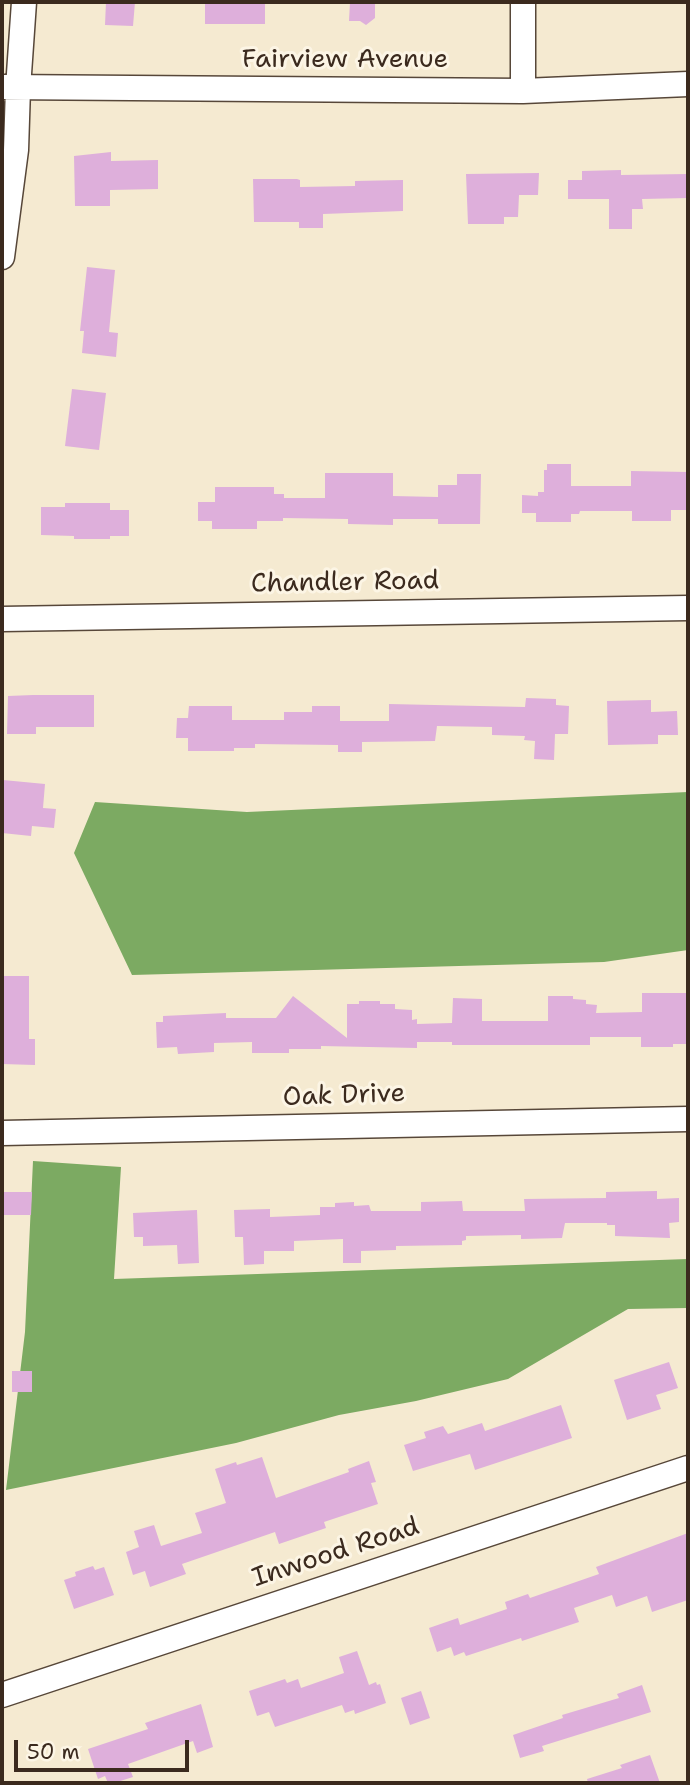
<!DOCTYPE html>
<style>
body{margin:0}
#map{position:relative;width:690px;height:1785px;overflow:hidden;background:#f5ead1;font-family:"Shantell Sans",sans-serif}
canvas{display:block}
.frame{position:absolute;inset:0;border:4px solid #3b2a1e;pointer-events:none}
.scale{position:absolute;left:14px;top:1740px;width:175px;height:32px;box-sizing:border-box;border:4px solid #3b2a1e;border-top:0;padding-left:9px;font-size:21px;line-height:24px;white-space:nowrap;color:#3b2a1e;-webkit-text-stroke:5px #fcf5e5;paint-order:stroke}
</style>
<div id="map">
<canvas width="690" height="1785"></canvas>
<div class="frame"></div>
<div class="scale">50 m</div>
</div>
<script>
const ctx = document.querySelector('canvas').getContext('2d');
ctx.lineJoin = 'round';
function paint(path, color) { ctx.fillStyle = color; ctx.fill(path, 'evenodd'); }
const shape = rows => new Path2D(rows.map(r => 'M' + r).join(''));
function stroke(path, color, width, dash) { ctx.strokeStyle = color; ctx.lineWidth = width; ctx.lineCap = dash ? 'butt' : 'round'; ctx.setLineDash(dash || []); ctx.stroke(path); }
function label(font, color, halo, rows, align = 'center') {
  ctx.font = font + ' "Shantell Sans",sans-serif'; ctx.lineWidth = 6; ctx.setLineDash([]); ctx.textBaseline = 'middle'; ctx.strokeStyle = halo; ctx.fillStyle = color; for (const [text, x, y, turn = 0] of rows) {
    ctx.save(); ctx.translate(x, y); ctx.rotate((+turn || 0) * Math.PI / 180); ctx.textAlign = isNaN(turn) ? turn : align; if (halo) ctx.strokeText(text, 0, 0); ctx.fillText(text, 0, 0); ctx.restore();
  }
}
paint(shape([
 [688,792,688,950,604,962,132,975,74,853,95,802,247,812],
 [33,1161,121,1167,114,1279,688,1259,688,1308,628,1309,508,1379,416,1401,339,1415,236,1443,6,1490,25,1332]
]), '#7caa62');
paint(shape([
 [106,2,135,2,133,26,105,25],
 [205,2,265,2,265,24,205,24],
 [350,2,375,2,375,18,366,25,360,21,349,21],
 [111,152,111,161,158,160,158,189,110,190,110,206,75,206,74,156],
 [621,170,621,175,688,174,688,198,642,199,643,209,632,209,632,229,609,229,609,199,568,199,568,180,582,180,582,171],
 [539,173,538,195,519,195,518,217,504,217,504,224,468,224,466,174],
 [253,179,297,179,300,180,300,187,355,186,355,181,403,180,403,211,323,214,323,228,299,228,299,222,254,222],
 [87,267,115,270,109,332,118,333,116,357,82,353,84,331,80,331],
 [72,389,106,393,99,450,65,446],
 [547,464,571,464,571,486,631,486,631,471,688,472,688,510,671,510,671,521,632,521,632,511,580,511,579,514,571,514,571,522,536,522,536,513,522,513,522,495,538,496,538,492,544,492,544,470,547,470],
 [325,473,393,473,393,496,438,497,438,485,457,485,457,474,481,474,480,524,438,524,438,519,393,519,393,525,348,524,348,519,283,518,283,521,257,521,257,529,212,529,212,521,198,521,198,502,215,502,215,487,274,487,274,494,284,494,284,498,325,498],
 [65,503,110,503,110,510,129,510,129,536,110,536,110,539,74,539,74,536,41,535,41,507,65,507],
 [33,695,94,695,94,727,36,727,36,734,7,734,8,696],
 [526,698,556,699,556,705,569,706,568,734,555,734,554,760,534,759,535,741,524,740,525,736,492,735,492,727,437,726,435,741,362,742,362,752,338,752,338,745,255,744,255,748,234,748,234,751,188,751,188,738,176,738,177,718,188,718,189,706,232,706,232,720,284,720,284,712,312,712,312,706,340,706,340,721,389,721,389,704,525,707],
 [651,700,651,712,677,711,678,735,658,735,658,744,608,745,607,701],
 [3,780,45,784,43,808,56,809,54,828,32,826,31,836,2,833],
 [2,976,29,976,29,1039,35,1039,35,1065,2,1064],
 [642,993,688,993,688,1041,686,1044,673,1044,673,1047,641,1047,641,1037,590,1037,590,1045,452,1045,452,1042,417,1042,417,1048,321,1046,321,1049,289,1049,289,1053,252,1053,252,1042,214,1043,214,1052,178,1054,177,1047,157,1048,156,1022,163,1022,163,1016,226,1013,226,1018,276,1018,293,996,347,1038,347,1004,359,1004,359,1001,380,1001,380,1004,395,1004,395,1009,412,1010,412,1020,417,1019,417,1024,452,1023,453,998,482,999,482,1021,548,1021,548,996,573,996,573,999,586,1000,586,1004,597,1005,596,1013,642,1012],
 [657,1191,657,1199,679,1198,679,1222,669,1223,670,1238,615,1236,615,1225,607,1225,607,1223,565,1223,562,1238,521,1239,521,1235,466,1236,466,1240,462,1241,462,1245,396,1246,396,1250,361,1251,361,1263,343,1263,343,1239,294,1241,294,1251,264,1251,264,1264,244,1265,243,1237,235,1237,234,1210,270,1209,270,1217,320,1215,320,1207,335,1207,335,1203,354,1202,354,1206,369,1205,371,1211,421,1211,421,1202,462,1201,463,1211,525,1211,524,1199,606,1198,606,1192],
 [2,1192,32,1192,31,1215,2,1215],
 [197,1210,199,1263,178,1264,177,1245,143,1246,143,1237,134,1237,133,1213],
 [669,1362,678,1388,656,1395,661,1409,627,1420,614,1380],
 [12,1371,32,1371,32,1392,12,1392],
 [561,1405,572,1438,475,1470,470,1454,413,1471,404,1445,426,1438,424,1432,443,1426,448,1434,482,1423,485,1431],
 [262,1457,276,1498,349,1472,348,1469,369,1461,376,1482,371,1483,378,1504,324,1522,326,1528,279,1544,275,1532,182,1564,186,1574,150,1587,145,1571,133,1575,126,1552,139,1547,134,1531,154,1525,161,1546,202,1533,195,1513,226,1503,215,1469,236,1462,237,1465],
 [688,1533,688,1600,652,1612,647,1596,616,1607,612,1595,574,1608,579,1622,522,1641,521,1638,466,1656,464,1652,454,1656,451,1647,437,1652,429,1628,458,1618,460,1625,507,1609,505,1602,528,1594,530,1598,599,1574,596,1567],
 [93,1566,95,1570,104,1567,114,1595,74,1609,64,1580,76,1576,75,1572],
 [357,1651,369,1685,376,1682,377,1685,380,1684,386,1703,355,1714,354,1710,345,1713,342,1705,275,1727,269,1712,257,1716,249,1691,285,1679,287,1683,298,1679,301,1688,344,1673,339,1657],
 [642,1685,651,1712,542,1746,544,1751,520,1758,513,1735,563,1718,562,1715,619,1698,617,1694],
 [421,1691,430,1718,410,1725,401,1698],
 [201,1704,213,1747,197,1753,193,1741,128,1764,133,1777,114,1783,108,1783,105,1776,98,1779,88,1749,148,1729,145,1723],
 [650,1755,660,1783,588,1783,587,1779,622,1768,620,1765]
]), '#deafdb');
const street = shape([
 [523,2,523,91],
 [2,87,523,91,688,84],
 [2,257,16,150,18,88,24,2],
 [2,619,688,608],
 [2,1133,688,1119],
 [2,1695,688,1468]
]);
stroke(street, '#574739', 27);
stroke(street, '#fff', 24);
label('26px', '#3b2a1e', '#fcf5e5', [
 ["Fairview Avenue",345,60],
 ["Chandler Road",345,583,-1],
 ["Oak Drive",344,1096,-2],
 ["Inwood Road",336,1553,-18]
]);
</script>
